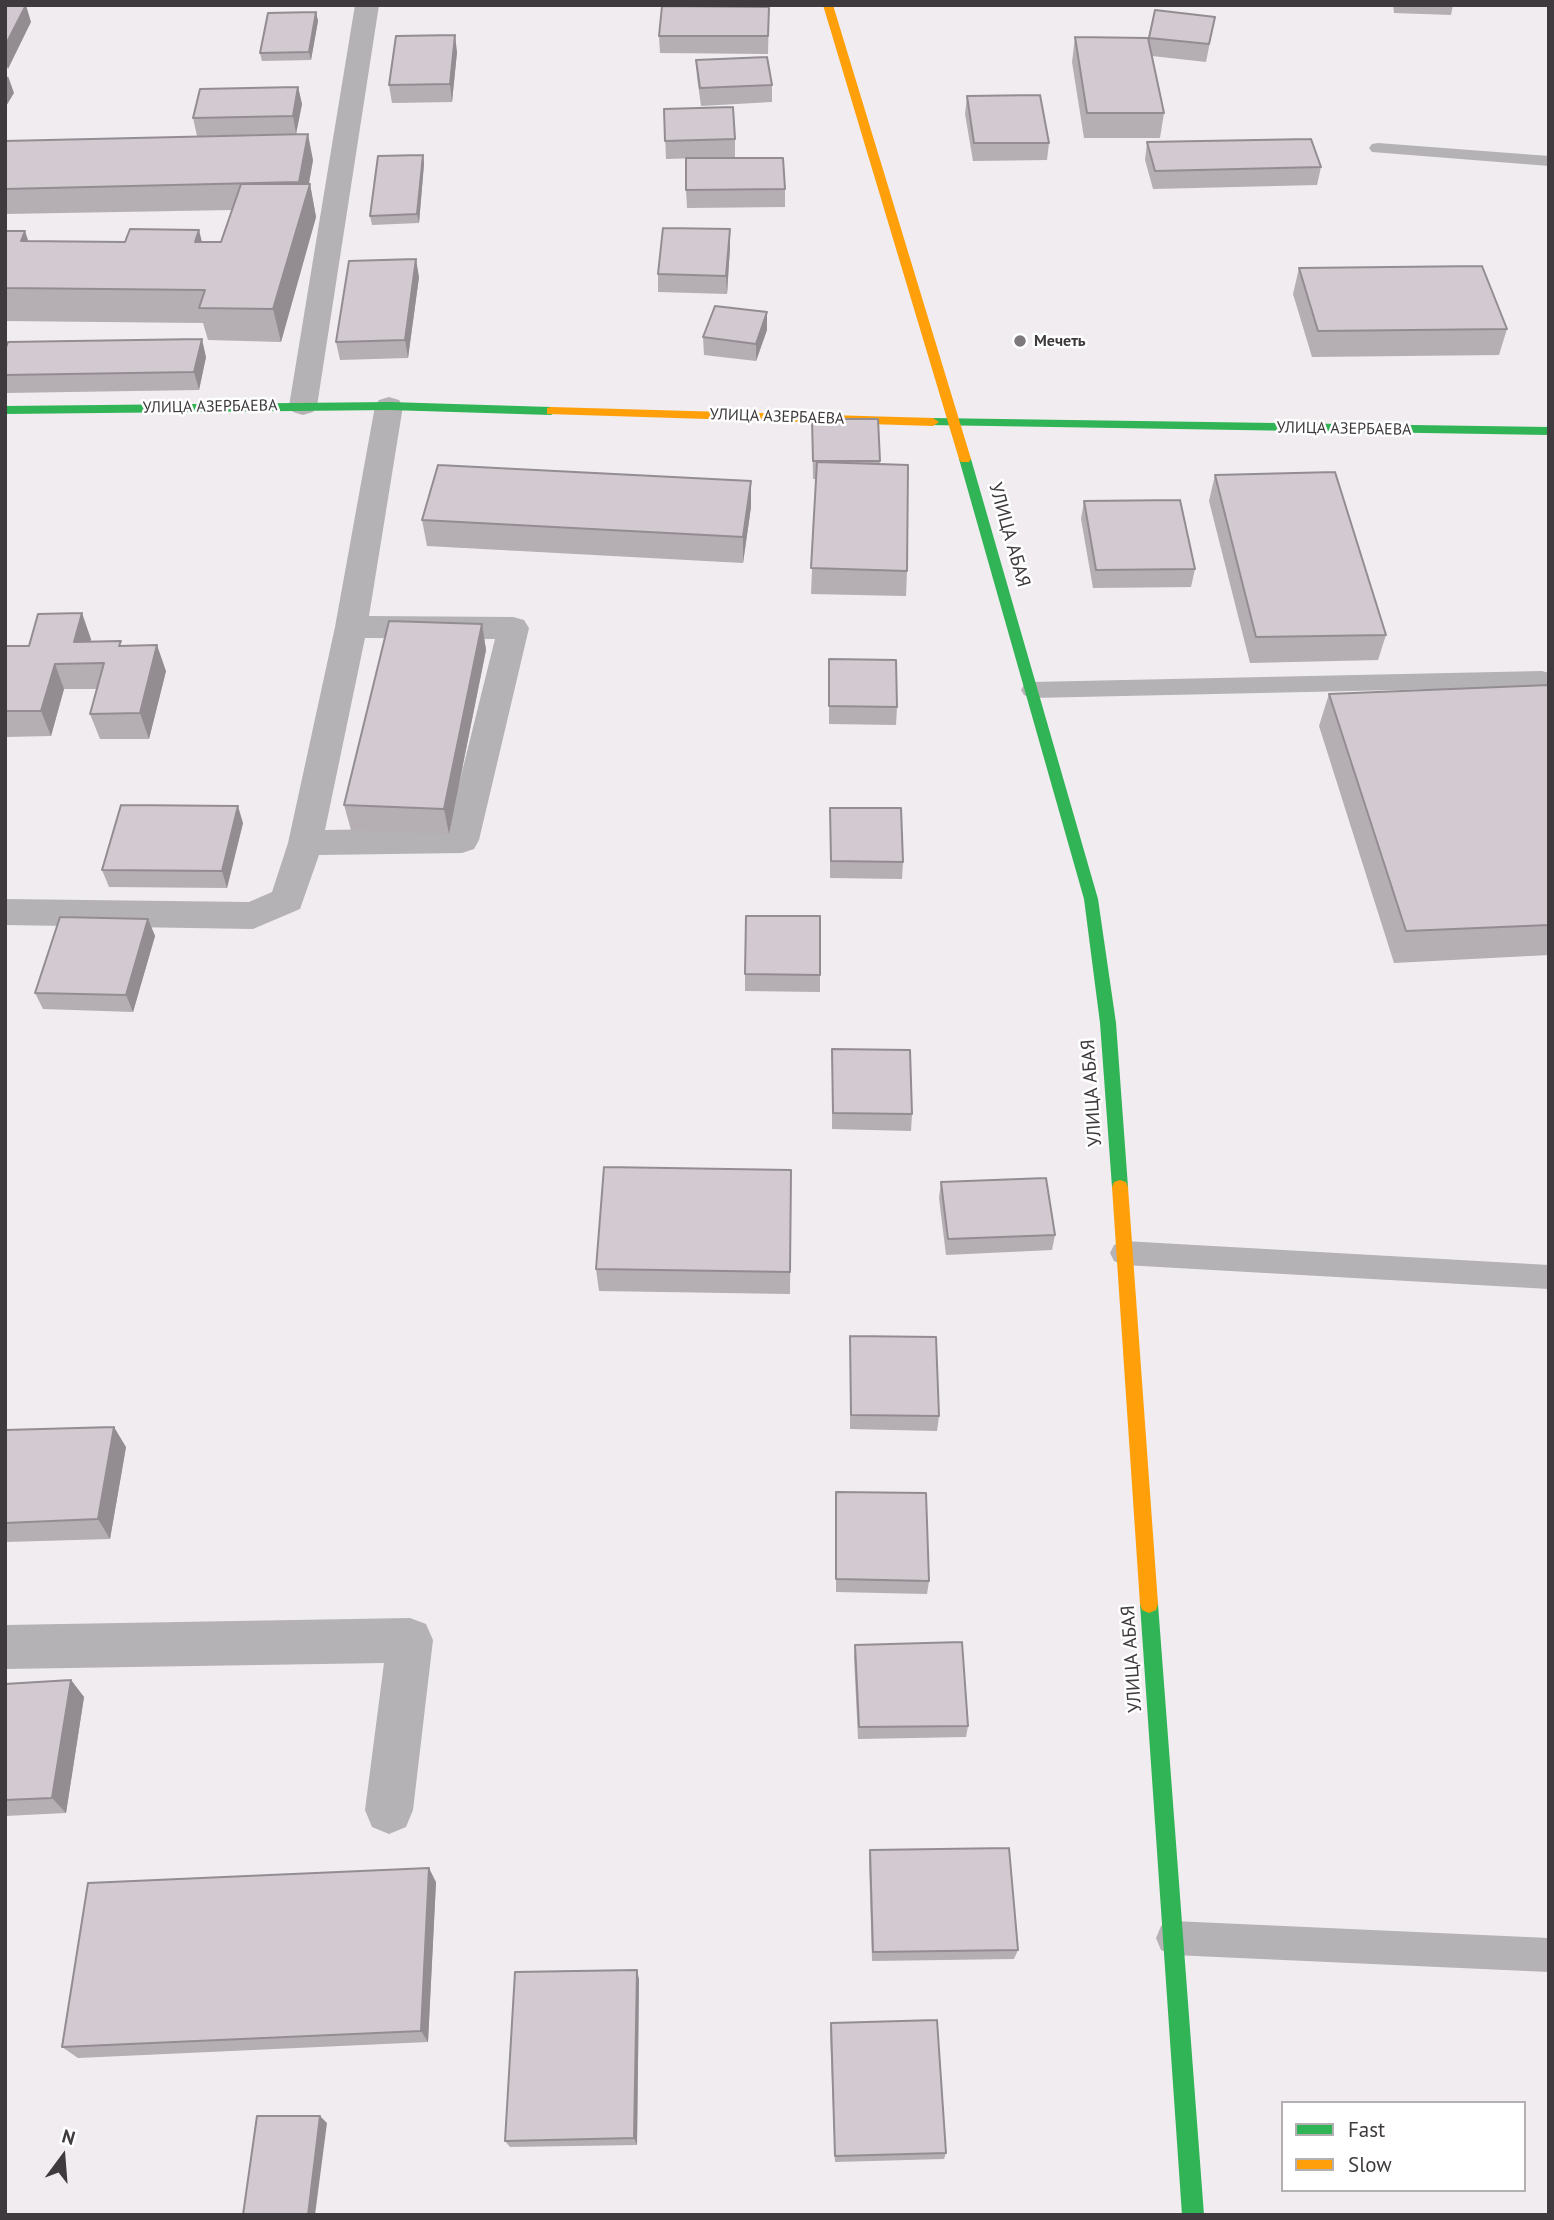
<!DOCTYPE html>
<meta charset="utf-8">
<style>
body{margin:0}
#map{position:relative;width:1554px;height:2220px;overflow:hidden;background:#f0ecef;font-family:"PT Sans",sans-serif}
canvas{display:block}
.frame{position:absolute;inset:0;border:7px solid #3e3a3d;pointer-events:none}
.legend{position:absolute;left:1281px;top:2101px;width:245px;height:91px;box-sizing:border-box;background:#fff;border:2px solid #b2b0b1;margin:0;padding:9px 12px;list-style:none;font-size:21px;color:#3e3a3d}
.legend li{display:flex;align-items:center;gap:14px;height:35px}
.legend b{width:35px;border:2px solid #b2b0b1}
.north{position:absolute;left:28px;top:2122px;width:70px;height:70px;-webkit-text-stroke:5px #fff;paint-order:stroke;rotate:16deg;font-size:19px;font-weight:700;line-height:28px;text-align:center;color:#3e3a3d}
.north::after{content:'';display:block;margin:auto;width:24px;height:32px;background:#3e3a3d;clip-path:polygon(50% 0,100% 100%,50% 72%,0 100%)}
</style>
<div id="map">
<canvas width="1554" height="2220"></canvas>
<div class="frame"></div>
<ul class="legend">
<li><b style="height:9px;background:#30b455"></b>Fast</li>
<li><b style="height:9px;background:#ff9f0a"></b>Slow</li>
</ul>
<div class="north">N</div>
</div>
<script>
const ctx = document.querySelector('canvas').getContext('2d');
ctx.lineJoin = 'round';
const shape = rows => new Path2D(rows.map(r => 'M' + r).join(''));
function paint(path, color) { ctx.fillStyle = color; ctx.fill(path, 'evenodd'); }
function stroke(path, color, width, dash) { ctx.strokeStyle = color; ctx.lineWidth = width; ctx.lineCap = dash ? 'butt' : 'round'; ctx.setLineDash(dash || []); ctx.stroke(path); }
function label(font, color, halo, rows, align = 'center') {
  ctx.font = font + ' "PT Sans",sans-serif'; ctx.lineWidth = 5; ctx.setLineDash([]); ctx.textBaseline = 'middle'; ctx.strokeStyle = halo; ctx.fillStyle = color; for (const [text, x, y, turn = 0] of rows) {
    ctx.save(); ctx.translate(x, y); ctx.rotate((+turn || 0) * Math.PI / 180); ctx.textAlign = isNaN(turn) ? turn : align; if (halo) ctx.strokeText(text, 0, 0); ctx.fillText(text, 0, 0); ctx.restore();
  }
}
paint(shape([
 [1378,143,1549,156,1549,166,1372,152,1369,148,1372,144,1378,143],
 [1542,671,1549,673,1549,704,1541,701,1534,687,1032,698,1024,695,1021,690,1024,685,1032,682,1542,671],
 [1124,1241,1549,1265,1549,1289,1124,1265,1114,1261,1110,1253,1114,1245,1124,1241],
 [1173,1921,1549,1938,1549,1972,1173,1955,1161,1950,1156,1938,1161,1926,1173,1921]
]), '#b4b2b4');
paint(shape([
 [355,5,379,5,317,406,313,412,303,415,293,412,289,406,355,5],
 [389,397,399,400,403,406,369,616,513,617,524,620,529,628,479,840,474,849,462,853,319,855,300,909,253,929,5,925,5,899,249,902,272,892,288,843,335,627,375,406,379,400,389,397],
 [365,638,495,639,448,828,325,830,365,638],
 [410,1618,426,1624,433,1640,413,1810,406,1827,389,1834,372,1827,365,1810,384,1663,5,1669,5,1625,410,1618]
]), '#b4b2b4');
paint(shape([
 [389,402,551,407,557,411,551,415,389,410,5,414,5,406,389,402],
 [933,418,1549,427,1549,435,929,425,929,419,933,418],
 [965,455,971,459,1098,899,1116,1023,1128,1187,1126,1192,1120,1194,1114,1192,1112,1187,1100,1023,1084,899,959,459,965,455],
 [1149,1595,1156,1598,1158,1604,1204,2215,1182,2215,1140,1604,1142,1598,1149,1595]
]), '#30b455');
paint(shape([
 [823,5,833,5,971,459,969,462,961,462,959,459,823,5],
 [551,407,933,418,939,422,933,426,547,414,547,408,551,407],
 [1120,1180,1126,1182,1128,1187,1158,1604,1156,1610,1149,1613,1142,1610,1140,1604,1112,1187,1114,1182,1120,1180]
]), '#ff9f0a');
paint(shape([
 [1393,5,1453,5,1451,15,1394,13],
 [769,7,768,54,660,53,659,36],
 [1155,10,1215,17,1206,62,1152,56,1164,113,1160,138,1084,138,1072,62,1075,37,1148,38],
 [316,12,318,21,311,60,262,61,260,53],
 [457,52,452,102,392,103,389,85],
 [696,60,772,85,772,102,701,106,697,77],
 [298,87,302,104,296,134,197,136,193,118],
 [967,96,1049,143,1047,160,973,161,965,114],
 [664,109,735,139,735,157,666,159],
 [5,141,313,160,309,184,310,184,316,217,281,342,208,340,203,323,5,321,5,231,28,241,221,242,232,210,5,214],
 [1147,142,1321,167,1317,185,1153,189,1145,160],
 [423,155,424,164,419,223,372,225,370,216],
 [785,189,785,207,687,208,686,190],
 [730,229,730,247,727,294,658,292,658,274],
 [1299,268,1507,329,1499,355,1312,357,1293,294],
 [419,277,408,358,340,360,336,342],
 [767,312,767,330,756,361,704,355,703,337],
 [206,357,199,390,5,393,5,375],
 [812,419,878,419,880,464,907,571,906,596,811,594,816,479,813,479],
 [1215,475,1386,635,1378,660,1250,663,1209,501],
 [1084,501,1195,569,1191,587,1093,588,1081,519],
 [751,507,743,563,427,546,422,520],
 [482,624,486,650,449,834,351,830,344,805],
 [91,639,90,642,122,646,166,671,149,739,100,739,90,714,97,689,64,689,51,736,5,737,5,646,29,646],
 [829,659,897,707,896,725,829,724],
 [1549,685,1549,955,1394,963,1319,726,1329,694],
 [830,808,903,862,902,879,830,878],
 [243,823,227,888,109,887,102,870],
 [820,916,820,992,745,991,745,974],
 [148,919,155,936,133,1012,43,1009,35,993],
 [832,1049,912,1114,911,1131,832,1129],
 [791,1170,790,1294,599,1291,596,1269],
 [941,1182,1055,1235,1052,1250,946,1255,939,1198],
 [850,1336,939,1416,937,1431,850,1429],
 [5,1430,126,1447,110,1539,5,1542],
 [836,1492,929,1581,927,1594,836,1592],
 [855,1645,968,1726,966,1737,858,1739,854,1657],
 [71,1680,84,1697,66,1813,5,1816,5,1684],
 [870,1850,1018,1950,1014,1959,872,1961,869,1860],
 [436,1882,428,2042,78,2058,62,2047],
 [639,1979,637,2145,510,2147,505,2141],
 [831,2023,946,2153,944,2159,835,2162,830,2031]
]), '#b5aeb3');
paint(shape([
 [26,5,31,22,8,69,5,62,5,46],
 [316,12,318,21,311,60,309,52],
 [455,35,457,52,452,102,450,84],
 [8,76,14,93,5,108,5,81],
 [298,87,302,104,296,134,293,116],
 [308,134,313,160,307,193,310,184,316,217,281,342,273,309,304,205,299,182],
 [423,155,424,164,419,223,417,214],
 [730,229,730,247,727,294,726,276],
 [199,230,207,262,195,242],
 [25,231,36,264,21,241],
 [416,259,419,277,408,358,405,340],
 [767,312,767,330,756,361,756,344],
 [202,339,206,357,199,390,194,372],
 [751,481,751,507,743,563,743,537],
 [82,613,91,639,85,663,74,642],
 [482,624,486,650,449,834,444,809],
 [157,645,166,671,149,739,140,713],
 [55,664,64,689,51,736,41,711],
 [238,806,243,823,227,888,222,871],
 [148,919,155,936,133,1012,126,995],
 [114,1427,126,1447,110,1539,98,1519],
 [71,1680,84,1697,66,1813,52,1798],
 [429,1868,436,1882,428,2042,421,2031],
 [637,1970,639,1979,637,2145,634,2138],
 [320,2116,327,2123,315,2215,308,2215]
]), '#938d92');
const building = shape([
 [5,5,26,5,5,46,5,5],
 [662,6,769,7,768,36,659,36,662,6],
 [1155,10,1215,17,1209,44,1149,38,1155,10],
 [316,12,309,52,260,53,268,13,316,12],
 [455,35,450,84,389,85,396,36,455,35],
 [1075,37,1148,38,1164,113,1087,113,1075,37],
 [767,57,772,85,700,88,696,60,767,57],
 [298,87,293,116,193,118,200,89,298,87],
 [1040,95,1049,143,974,143,967,96,1040,95],
 [733,107,735,139,665,141,664,109,733,107],
 [308,134,299,182,5,189,5,141,308,134],
 [1311,139,1321,167,1155,171,1147,142,1311,139],
 [423,155,417,214,370,216,378,156,423,155],
 [686,158,783,158,785,189,686,190,686,158],
 [241,184,310,184,273,309,199,308,205,290,5,288,5,231,25,231,21,241,125,242,130,229,199,230,195,242,221,242,241,184],
 [663,228,730,229,726,276,658,274,663,228],
 [416,259,405,340,336,342,349,261,416,259],
 [1482,266,1507,329,1318,331,1299,268,1482,266],
 [715,306,767,312,756,344,703,337,715,306],
 [202,339,194,372,5,375,5,350,8,342,202,339],
 [812,419,878,419,880,461,813,461,812,419],
 [817,462,908,465,907,571,811,568,817,462],
 [438,465,751,481,743,537,422,520,438,465],
 [1335,472,1386,635,1256,637,1215,475,1335,472],
 [1180,500,1195,569,1096,570,1084,501,1180,500],
 [82,613,74,642,121,641,119,646,157,645,140,713,90,714,104,663,55,664,41,711,5,711,5,646,29,646,38,614,82,613],
 [389,621,482,624,444,809,344,805,389,621],
 [829,659,896,660,897,707,829,706,829,659],
 [1549,685,1549,925,1406,931,1329,694,1549,685],
 [121,805,238,806,222,871,102,870,121,805],
 [830,808,901,808,903,862,831,861,830,808],
 [746,916,820,916,820,975,745,974,746,916],
 [60,917,148,919,126,995,35,993,60,917],
 [832,1049,910,1050,912,1114,833,1113,832,1049],
 [604,1167,791,1170,790,1272,596,1269,604,1167],
 [1046,1178,1055,1235,948,1239,941,1182,1046,1178],
 [850,1336,936,1337,939,1416,851,1415,850,1336],
 [114,1427,98,1519,5,1523,5,1430,114,1427],
 [836,1492,926,1493,929,1581,836,1579,836,1492],
 [962,1642,968,1726,859,1727,855,1645,962,1642],
 [71,1680,52,1798,5,1800,5,1684,71,1680],
 [1009,1848,1018,1950,873,1952,870,1850,1009,1848],
 [429,1868,421,2031,62,2047,88,1883,429,1868],
 [637,1970,634,2138,505,2141,515,1972,637,1970],
 [937,2020,946,2153,835,2156,831,2023,937,2020],
 [257,2116,320,2116,308,2215,243,2215,257,2116]
]);
paint(building, '#d2cad0');
stroke(building, '#938d92', 2);
for (const [x, y, r, color] of [
 [1020,341,7,"#7c787b"]
]) { const dot = new Path2D(); dot.arc(x, y, r, 0, 2 * Math.PI); ctx.fillStyle = color; ctx.fill(dot); stroke(dot, '#fff', 2.5); }
label('bold 16px', '#3e3a3d', '#fff', [
 ["Мечеть",1034,341]
], 'left');
label('16px', '#3e3a3d', '#fff', [
 ["УЛИЦА АЗЕРБАЕВА",210,407,-1],
 ["УЛИЦА АЗЕРБАЕВА",777,417,2],
 ["УЛИЦА АЗЕРБАЕВА",1344,429,1]
]);
label('19px', '#3e3a3d', '#fff', [
 ["УЛИЦА АБАЯ",1009,535,74],
 ["УЛИЦА АБАЯ",1092,1093,-94],
 ["УЛИЦА АБАЯ",1132,1659,-94]
]);
</script>
